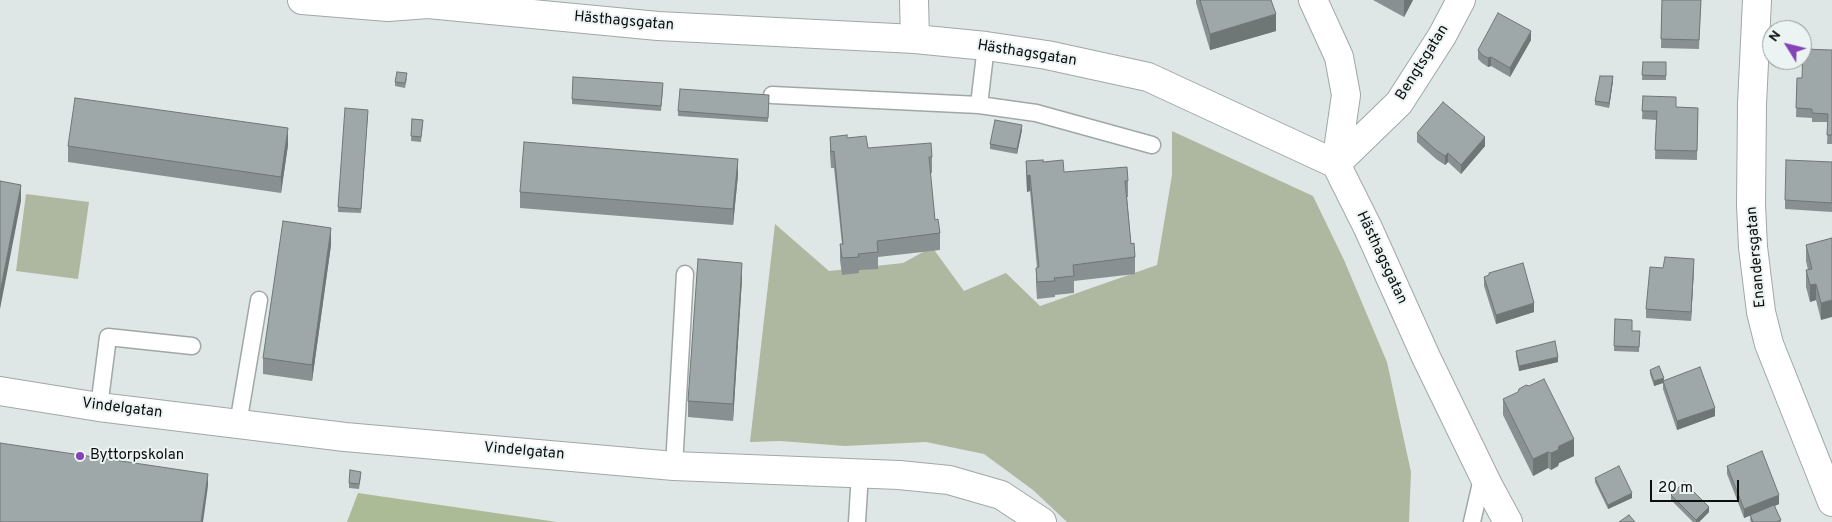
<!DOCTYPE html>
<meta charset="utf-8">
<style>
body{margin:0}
#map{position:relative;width:1832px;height:522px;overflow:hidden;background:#dee7e5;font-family:Overpass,sans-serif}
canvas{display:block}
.north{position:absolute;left:1762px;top:20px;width:50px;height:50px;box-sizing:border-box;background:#ebf4f2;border:1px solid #929897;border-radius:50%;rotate:306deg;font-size:14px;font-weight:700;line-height:20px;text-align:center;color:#0c0e0e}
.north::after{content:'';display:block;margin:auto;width:18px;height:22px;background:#8543b7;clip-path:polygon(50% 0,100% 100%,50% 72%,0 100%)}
.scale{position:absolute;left:1650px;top:480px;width:89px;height:22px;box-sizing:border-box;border:2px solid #0c0e0e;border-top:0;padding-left:6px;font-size:15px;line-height:18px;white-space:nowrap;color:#0c0e0e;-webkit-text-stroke:4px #ebf4f2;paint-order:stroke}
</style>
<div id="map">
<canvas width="1832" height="522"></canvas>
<div class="north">N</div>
<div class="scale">20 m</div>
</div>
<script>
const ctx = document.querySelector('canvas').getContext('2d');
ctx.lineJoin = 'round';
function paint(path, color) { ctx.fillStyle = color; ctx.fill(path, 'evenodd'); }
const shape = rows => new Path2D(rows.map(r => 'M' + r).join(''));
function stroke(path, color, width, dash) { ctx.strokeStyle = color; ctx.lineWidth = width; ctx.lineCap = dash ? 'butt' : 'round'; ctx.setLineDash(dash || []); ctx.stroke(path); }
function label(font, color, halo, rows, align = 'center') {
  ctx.font = font + ' Overpass,sans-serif'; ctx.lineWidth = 4; ctx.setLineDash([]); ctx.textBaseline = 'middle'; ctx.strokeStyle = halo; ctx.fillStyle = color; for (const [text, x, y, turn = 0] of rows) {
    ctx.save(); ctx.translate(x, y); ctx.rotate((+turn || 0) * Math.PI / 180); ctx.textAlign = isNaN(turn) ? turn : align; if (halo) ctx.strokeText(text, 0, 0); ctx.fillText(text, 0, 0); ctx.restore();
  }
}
paint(shape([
 [1172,131,1313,196,1344,260,1387,362,1411,472,1409,522,1067,522,1033,490,984,454,926,442,845,446,780,441,750,442,775,224,829,271,903,263,932,247,964,291,1006,273,1040,306,1157,265,1172,175],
 [26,194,89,202,78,279,16,271]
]), '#aeb8a0');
paint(shape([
 [358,493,557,522,559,522,347,522]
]), '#abbb95');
const lane = shape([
 [772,95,979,105,986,46],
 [979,105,1036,113,1152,145],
 [99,407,108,337,192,346],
 [238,424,259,300],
 [674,466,685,274],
 [857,522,860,473],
 [1472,522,1483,474]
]);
const street = shape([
 [302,0,388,7,428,4,658,26,915,39,986,46,1047,55,1148,77,1336,164,1368,228,1426,357,1489,487,1508,522],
 [914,0,915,39],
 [1313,0,1339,57,1346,95,1336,164],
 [1757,0,1752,104,1751,205,1753,247,1761,312,1769,344,1832,502],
 [1336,164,1399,103,1442,36,1461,0],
 [0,391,99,407,345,437,674,466,899,475,949,480,1001,495,1042,522]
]);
stroke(lane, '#a0a8a6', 19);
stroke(street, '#a0a8a6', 30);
stroke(lane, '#fff', 16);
stroke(street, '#fff', 28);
paint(shape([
 [1196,0,1271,0,1276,31,1210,50,1196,3],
 [1373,0,1413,0,1404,17],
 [1662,0,1701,0,1699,49,1661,48],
 [1531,40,1510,77,1491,66,1488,67,1482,63,1478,59,1478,50],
 [1832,50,1832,144,1827,144,1828,122,1812,122,1812,118,1796,117,1797,78,1802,78],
 [1643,62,1666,62,1666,80,1642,80],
 [407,78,405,88,395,86,395,82],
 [1613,81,1609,108,1595,105,1595,101],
 [663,88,661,111,572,104,572,99],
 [769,95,768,122,678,116,678,111],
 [1643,96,1676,107,1698,108,1697,160,1655,159,1656,120,1642,119],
 [368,114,361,213,338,212,338,207],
 [412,119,423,120,421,142,411,141],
 [1022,130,1017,154,990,149,990,144],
 [1417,133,1485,146,1461,174,1448,162,1445,165,1436,159,1417,142],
 [830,137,847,138,868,148,932,157,932,173,930,173,935,220,940,233,940,250,878,257,878,269,859,270,859,273,842,275,840,260,840,244,842,244,834,168,831,168,830,154],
 [288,145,281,193,68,162,68,146],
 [1026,161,1043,162,1064,172,1128,181,1128,197,1127,197,1131,244,1135,257,1135,274,1074,281,1074,293,1055,295,1055,297,1037,299,1036,284,1036,268,1037,268,1030,191,1027,192,1026,177],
 [1832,162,1832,212,1785,209,1785,200],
 [738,175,733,225,520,208,520,192],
 [1832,238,1821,320,1816,300,1810,302,1806,287,1806,270,1808,270,1806,261,1806,245],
 [331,245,312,381,263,374,263,358],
 [1663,268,1694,268,1691,321,1646,318,1646,309],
 [1489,273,1534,312,1496,324,1484,286,1484,277,1489,276],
 [742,279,733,421,688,417,688,401],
 [1615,319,1632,331,1640,331,1639,352,1614,351],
 [1516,351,1558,362,1519,371,1516,356],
 [1650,370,1664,380,1715,416,1677,430,1663,389,1663,383,1654,386,1650,374],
 [1503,399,1574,456,1559,463,1558,466,1551,470,1548,468,1533,476,1503,415],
 [1727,466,1779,504,1775,506,1781,522,1751,522,1750,520,1751,515,1744,518,1727,474],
 [361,476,359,489,349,488,349,483],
 [1595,478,1632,498,1608,509,1595,482],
 [1671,495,1709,512,1699,522,1693,522,1671,500]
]), '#899091');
paint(shape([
 [1404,0,1413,0,1404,17],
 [1276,14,1276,31,1210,50,1210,34],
 [1531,31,1531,40,1510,77,1510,68],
 [1491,57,1491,66,1488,67,1488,58],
 [1613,76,1613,81,1609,108,1609,103],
 [1022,125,1022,130,1017,154,1017,149],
 [288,128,288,145,281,193,281,177],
 [1485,137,1485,146,1461,174,1461,165],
 [1448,153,1448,162,1445,165,1445,156],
 [738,159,738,175,733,225,733,209],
 [1030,175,1030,191,1027,192,1027,176],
 [21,185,21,201,0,309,0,293],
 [331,228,331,245,312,381,312,365],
 [1694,259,1694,268,1691,321,1691,312],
 [742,263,742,279,733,421,733,404],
 [1816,284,1816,300,1810,302,1810,285],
 [1832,300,1832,317,1821,320,1821,303],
 [1534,303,1534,312,1496,324,1496,315],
 [1558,357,1558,362,1519,371,1519,366],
 [1664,378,1664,382,1663,381,1663,383,1654,386,1654,381],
 [1715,408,1715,416,1677,430,1677,421],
 [1574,439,1574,456,1559,463,1558,466,1551,470,1551,453,1559,446],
 [1548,452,1548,468,1533,476,1533,459],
 [208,474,208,486,203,522,201,522],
 [1632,493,1632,498,1608,509,1608,505],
 [1779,495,1779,504,1744,518,1744,509],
 [1709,507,1709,512,1699,522,1696,522,1696,520]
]), '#6f7676');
const building = shape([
 [1200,0,1271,0,1276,14,1210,34,1200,0],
 [1662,0,1701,0,1699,40,1661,39,1662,0],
 [1498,13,1531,31,1510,68,1491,57,1488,58,1482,55,1478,50,1498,13],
 [1803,49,1832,50,1832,135,1827,135,1828,114,1812,113,1812,109,1796,108,1797,78,1802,78,1803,49],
 [1643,62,1666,62,1666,76,1642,75,1643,62],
 [397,72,407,73,405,83,395,82,397,72],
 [1600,76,1613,76,1609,103,1595,101,1600,76],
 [573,77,663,83,661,106,572,99,573,77],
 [680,89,769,95,768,118,678,111,680,89],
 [1643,96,1676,97,1676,107,1698,108,1697,151,1655,150,1657,111,1642,111,1643,96],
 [75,98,288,128,281,177,68,146,75,98],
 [1443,102,1485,137,1461,165,1448,153,1445,156,1436,150,1417,133,1443,102],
 [345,108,368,110,361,209,338,207,345,108],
 [412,119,423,120,421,137,411,136,412,119],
 [995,120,1022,125,1017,149,990,144,995,120],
 [847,135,847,138,866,136,868,148,931,143,932,157,929,157,935,220,938,219,940,233,877,241,878,252,858,254,859,257,842,258,840,244,843,244,834,151,831,152,830,137,847,135],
 [524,142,738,159,733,209,520,192,524,142],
 [1043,160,1043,162,1063,160,1064,172,1127,167,1128,181,1125,181,1131,244,1134,243,1135,257,1073,265,1074,276,1054,278,1055,281,1037,282,1036,268,1039,267,1030,175,1027,176,1026,161,1043,160],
 [1786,160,1832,162,1832,203,1785,200,1786,160],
 [0,181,21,185,0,293,0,181],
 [283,221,331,228,312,365,263,358,283,221],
 [1832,238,1832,300,1821,303,1816,284,1810,285,1806,270,1812,269,1806,245,1832,238],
 [1665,257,1694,259,1691,312,1646,309,1650,267,1663,268,1665,257],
 [698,259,742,263,733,404,688,401,698,259],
 [1523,263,1534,303,1496,315,1484,277,1489,275,1489,273,1523,263],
 [1615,319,1632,320,1632,331,1640,331,1639,347,1614,346,1615,319],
 [1555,341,1558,357,1519,366,1516,351,1555,341],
 [1659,366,1664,378,1654,381,1650,370,1659,366],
 [1700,367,1715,408,1677,421,1663,381,1700,367],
 [1544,379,1574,439,1559,446,1558,450,1551,453,1548,452,1533,459,1503,399,1518,392,1519,389,1526,385,1529,386,1544,379],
 [0,443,208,474,201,522,0,522,0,443],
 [1762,451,1779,495,1744,509,1727,466,1762,451],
 [1619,466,1632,493,1608,505,1595,478,1619,466],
 [350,470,361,472,359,484,349,483,350,470],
 [1684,482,1709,507,1696,520,1671,495,1684,482],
 [1774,505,1781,520,1776,522,1753,522,1750,515,1774,505],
 [1629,515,1635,522,1619,522,1629,515]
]);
paint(building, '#9fa8a9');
stroke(building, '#6f7676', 1);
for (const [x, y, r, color] of [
 [80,456,5,"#8543b7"]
]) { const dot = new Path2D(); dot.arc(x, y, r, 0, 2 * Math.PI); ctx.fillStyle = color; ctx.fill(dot); stroke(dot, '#ebf4f2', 2); }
label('15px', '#0c0e0e', '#ebf4f2', [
 ["Hästhagsgatan",624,22,5],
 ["Hästhagsgatan",1027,54,9],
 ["Bengtsgatan",1423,63,-58],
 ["Enandersgatan",1757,257,-95],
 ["Hästhagsgatan",1381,258,65],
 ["Vindelgatan",122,409,7],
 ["Vindelgatan",524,452,5]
]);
label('15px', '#0c0e0e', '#ebf4f2', [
 ["Byttorpskolan",90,456]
], 'left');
</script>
